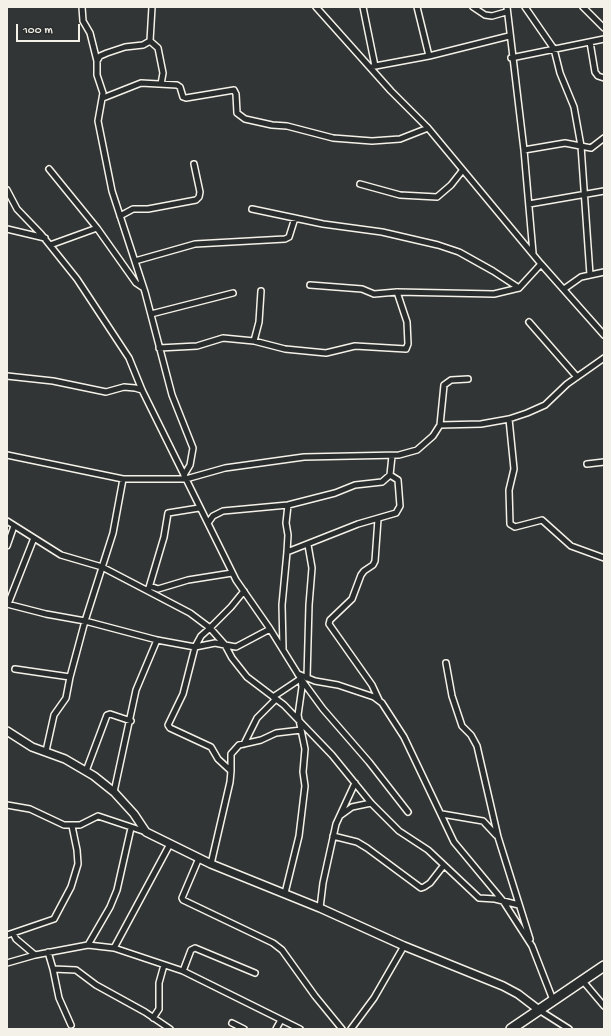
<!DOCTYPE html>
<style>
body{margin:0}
#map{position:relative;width:611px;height:1036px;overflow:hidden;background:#323535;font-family:"Gochi Hand",sans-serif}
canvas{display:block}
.frame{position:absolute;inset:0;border:8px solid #f4f1e8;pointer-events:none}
.scale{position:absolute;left:16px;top:24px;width:64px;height:18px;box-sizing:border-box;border:2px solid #f4f1e8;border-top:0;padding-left:5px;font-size:12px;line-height:14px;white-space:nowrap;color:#f4f1e8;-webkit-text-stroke:3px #2a2d2e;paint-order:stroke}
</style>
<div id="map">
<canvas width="611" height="1036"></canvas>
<div class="frame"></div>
<div class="scale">100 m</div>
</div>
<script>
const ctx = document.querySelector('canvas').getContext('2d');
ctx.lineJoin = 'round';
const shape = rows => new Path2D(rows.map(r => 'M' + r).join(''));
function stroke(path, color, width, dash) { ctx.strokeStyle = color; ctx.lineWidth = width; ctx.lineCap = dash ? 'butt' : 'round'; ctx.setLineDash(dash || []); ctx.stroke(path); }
const street = shape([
 [82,7,83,21,90,33,97,61],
 [152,7,150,41,143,45,125,47,107,53,100,56,97,61,97,75,103,93,98,121,112,191,145,292,172,395,193,448,190,465,184,475],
 [316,7,391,91,428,128,541,264,604,335],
 [363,7,375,66],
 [417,7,429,56],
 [473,7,485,15,492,16,506,12],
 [507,7,524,150,533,253],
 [525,7,554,49,560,73,574,107,581,146,590,275],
 [583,7,604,28],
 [150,41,158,48,163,73,161,84],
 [590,42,595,72,598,76,604,78],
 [511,58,604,39],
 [370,67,429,56,509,36],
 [103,98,141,83,177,85,180,87,183,97,186,98,234,90,236,94,237,113,245,119,272,125,287,126,333,138,372,141,400,139,428,128],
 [524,150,565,143,591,148,604,138],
 [49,169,97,228,136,283,142,287],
 [360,184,400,195,437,197,451,185,462,171],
 [7,190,17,209,41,234,77,279,129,358,142,390,236,580,270,629,301,679],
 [529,204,604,191],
 [252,209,323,224,382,232,438,245,459,252,493,271,519,288],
 [120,216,133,209,148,209,196,200,199,197,200,192,194,164],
 [7,229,45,238],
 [50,245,97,228],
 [135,261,195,244,285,239,289,237,295,218],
 [310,285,362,289,374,294,397,292,494,294,519,288,541,264],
 [564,289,581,277,604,272],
 [151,314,233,293],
 [529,322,577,377],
 [254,341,259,322,261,291],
 [159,348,197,346,223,338,254,341,285,349,326,353,355,346,406,349,408,344,407,322,397,292],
 [7,376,53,381,106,392,124,387,135,388,142,390],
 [509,419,514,469,509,490,510,524,515,527,542,520,571,546,604,558],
 [440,425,481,424,509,419,527,413,545,405,567,384,604,358],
 [7,455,123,479,186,479,225,468,304,457,399,455,417,450,433,436,440,425,444,385,451,380,468,379],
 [587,464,604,462],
 [123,479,113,533,85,621,157,640,195,647,215,643,225,645,232,658,247,677,284,705,332,755,371,803,399,831,428,850,479,898,495,899,519,905],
 [378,519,375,561,373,565,364,571,361,575,352,599,330,620,329,624,372,685,379,700],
 [7,521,61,555,102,567,148,591,190,613,210,628,231,607,244,591],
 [208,523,213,516,223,511,288,505,335,493,355,485,382,482,390,475,392,456],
 [7,546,14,526],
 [287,552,358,524,396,513,400,506,398,480,390,475],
 [150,586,158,589,188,580,232,573],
 [148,591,164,537,168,513,199,508],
 [7,604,46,614,85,621,70,677,66,698,54,715,46,751],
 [8,604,34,538],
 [283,648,282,605,287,552,288,535,286,523,288,505],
 [446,663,452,696,462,726,471,735,477,746,498,837,530,939],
 [15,669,70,677],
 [298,674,315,681,338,685,374,697,382,703,404,737,454,842,503,901,532,946,553,1000],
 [307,678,309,605,312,568,308,545],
 [273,697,303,677],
 [244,744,257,718,276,699],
 [86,771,107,715,110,714,131,721],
 [231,771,231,754,239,745,261,740,276,733,301,730],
 [114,792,136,690,157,640],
 [7,805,30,809,64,825,80,825,98,816,146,832],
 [442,814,483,821,496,835],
 [341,815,352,807,371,803],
 [333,836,357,842,367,848,421,888,424,887,430,883,444,865],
 [199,858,182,898,183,900,273,943,282,950,315,996,342,1029],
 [211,864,230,782,231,771,218,759,211,747,170,728,168,725,183,694,195,647,201,636,210,628,225,645,236,647,270,629],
 [285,893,299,836,305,786,303,772,305,749,298,715,302,687,301,679,323,709,369,762,408,812],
 [320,908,323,883,336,824,355,783],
 [13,933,54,919,71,887,78,864,77,850,72,826],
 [7,935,13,933,16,939,35,955,88,945,110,907,117,890,131,828],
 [88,945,114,948,183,971,300,1029],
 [114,948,170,844],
 [48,952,53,969,76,970,96,985,145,1012,170,1029],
 [7,963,35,955],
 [53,969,59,998,71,1025],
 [183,971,191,950,195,948,255,973],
 [582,980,604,1006],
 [539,1010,569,1029],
 [153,1018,159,1009,159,983,164,965],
 [232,1023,244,1029],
 [276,1029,281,1020],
 [351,1029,374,998,404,946]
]);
const secondary = shape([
 [7,731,32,747,65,759,94,776,114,792,134,814,146,832,152,835,211,864,320,908,404,946,503,986,518,994,539,1010]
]);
const highway = shape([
 [511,1029,604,966]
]);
stroke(street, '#f4f1e8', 8);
stroke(secondary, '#f4f1e8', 10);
stroke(highway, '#f4f1e8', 12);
stroke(street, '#2a2d2e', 5);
stroke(secondary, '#2a2d2e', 7);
stroke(highway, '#2a2d2e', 9);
</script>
